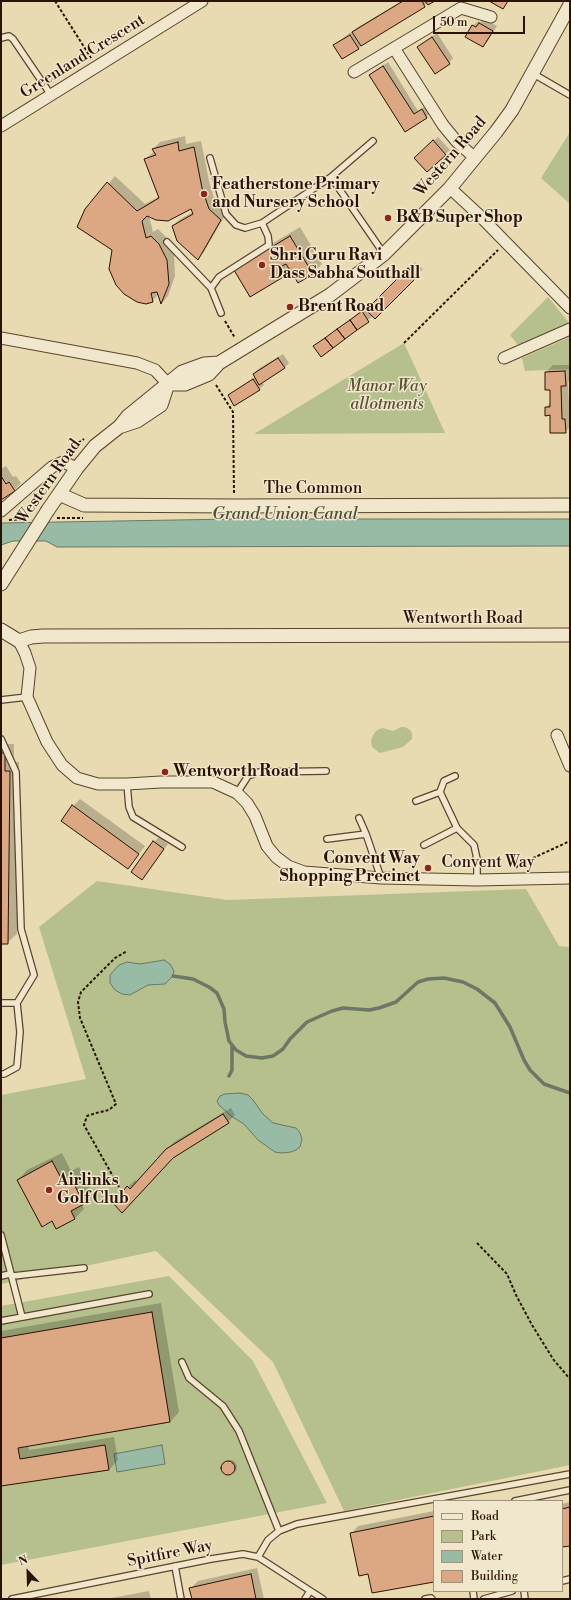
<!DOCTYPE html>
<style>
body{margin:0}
#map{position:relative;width:571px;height:1600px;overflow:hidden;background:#e8dab1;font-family:"Libre Bodoni",serif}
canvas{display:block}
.frame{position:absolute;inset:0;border:2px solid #2b1203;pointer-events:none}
.legend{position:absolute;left:433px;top:1500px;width:130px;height:92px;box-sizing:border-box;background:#f0e7cc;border:1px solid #a1927c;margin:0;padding:5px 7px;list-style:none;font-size:12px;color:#2b1203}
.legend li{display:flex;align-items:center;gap:8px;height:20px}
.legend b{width:20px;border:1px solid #a1927c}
.north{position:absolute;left:8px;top:1552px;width:40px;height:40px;-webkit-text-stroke:3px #f0e7cc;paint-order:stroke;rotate:337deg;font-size:11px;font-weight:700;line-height:16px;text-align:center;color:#2b1203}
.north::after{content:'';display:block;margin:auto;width:14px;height:18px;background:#2b1203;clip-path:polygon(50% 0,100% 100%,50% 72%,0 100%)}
.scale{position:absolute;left:433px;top:16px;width:92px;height:18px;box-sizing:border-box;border:2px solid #2b1203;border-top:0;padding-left:5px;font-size:12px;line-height:14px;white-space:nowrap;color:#2b1203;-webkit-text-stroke:3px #f0e7cc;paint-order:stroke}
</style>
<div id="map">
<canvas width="571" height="1600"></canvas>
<div class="frame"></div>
<ul class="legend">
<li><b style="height:5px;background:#f0e7cc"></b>Road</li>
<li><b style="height:11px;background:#b5c08d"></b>Park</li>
<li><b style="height:11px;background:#98bba6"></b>Water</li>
<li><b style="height:11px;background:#dba883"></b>Building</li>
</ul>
<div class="north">N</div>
<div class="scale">50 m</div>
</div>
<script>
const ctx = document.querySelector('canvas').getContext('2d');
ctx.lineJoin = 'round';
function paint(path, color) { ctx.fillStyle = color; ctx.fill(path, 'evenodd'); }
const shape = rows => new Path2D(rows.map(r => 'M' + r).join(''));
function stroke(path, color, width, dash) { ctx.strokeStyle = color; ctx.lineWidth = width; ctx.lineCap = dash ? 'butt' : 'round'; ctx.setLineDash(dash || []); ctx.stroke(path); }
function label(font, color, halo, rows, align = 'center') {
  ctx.font = font + ' "Libre Bodoni",serif'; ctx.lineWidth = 3; ctx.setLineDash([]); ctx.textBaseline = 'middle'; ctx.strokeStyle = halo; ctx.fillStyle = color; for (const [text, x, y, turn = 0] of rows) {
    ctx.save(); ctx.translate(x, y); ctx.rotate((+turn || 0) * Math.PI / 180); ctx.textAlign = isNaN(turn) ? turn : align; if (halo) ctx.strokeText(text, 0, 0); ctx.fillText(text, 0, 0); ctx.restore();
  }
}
paint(shape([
 [570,132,570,204,541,178],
 [548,297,570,324,518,345,510,335],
 [570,337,570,369,525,371,522,358],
 [404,343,445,433,254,434],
 [401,727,405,727,410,730,412,733,412,739,403,747,380,753,372,747,371,740,375,732,379,729,383,728,393,731],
 [97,881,227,900,526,889,559,946,570,947,570,1465,344,1511,273,1362,156,1251,1,1284,1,1095,86,1079,39,927],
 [169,1276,253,1361,327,1503,1,1565,1,1306]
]), '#b5c08d');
const water = shape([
 [234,519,570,519,570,546,57,547,46,541,13,541,1,545,1,523,234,519],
 [164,960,170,964,174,971,173,976,165,984,148,985,130,995,122,994,115,990,110,983,110,975,119,965,127,962,140,964,164,960],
 [240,1093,248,1095,253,1100,263,1114,273,1123,296,1128,300,1133,302,1139,300,1147,296,1150,291,1152,281,1153,275,1152,258,1140,244,1124,231,1116,219,1105,217,1101,220,1096,225,1094,240,1093],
 [162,1445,165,1464,117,1472,114,1454,162,1445]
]);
paint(water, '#98bba6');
stroke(water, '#6c7765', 1);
paint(shape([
 [402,1,433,1,428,3,364,43,359,48,343,58,335,45,339,41,358,27],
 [484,19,497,26,488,41,483,46,473,26,478,21,480,23],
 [437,33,453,58,449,63,418,47],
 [388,62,418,111,427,105,431,113,405,131,370,75],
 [185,136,186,144,201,141,209,181,215,202,227,212,204,252,198,259,173,226,180,219,193,212,191,207,149,216,153,232,158,229,166,237,174,252,175,276,168,296,162,303,159,294,152,301,113,250,86,210,115,176,145,204,160,196,145,159,155,151,153,149,160,142],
 [438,137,450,150,427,171,420,153],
 [300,227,322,264,313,273,298,282,290,269,284,275,245,260],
 [415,262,423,269,375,318,373,316,321,355,319,342,367,307,368,310],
 [283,354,289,363,284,368,262,382,264,385,259,389,229,395,234,391,256,377,254,374,258,369],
 [553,365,570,365,570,380,568,382,570,427,565,432,546,407,551,402,551,389,546,372],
 [6,466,13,477,16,476,21,483,14,490,1,498,1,469],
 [1,744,14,744,14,762,19,762,17,934,7,943,1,943],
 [80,799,145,846,128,868,73,806],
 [159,837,168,844,142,879,154,842],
 [231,1108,235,1115,228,1122,174,1156,129,1205,128,1187,135,1180,137,1182,174,1142],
 [62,1153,71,1171,79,1167,93,1194,82,1204,84,1209,75,1218,52,1220,18,1180,27,1170],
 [161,1303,179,1412,170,1422,28,1446,29,1450,114,1437,118,1460,109,1470,1,1485,1,1331],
 '223 1467a7 7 0 1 1 14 0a7 7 0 1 1-14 0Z',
 [570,1502,570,1545,562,1546,562,1504],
 [434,1511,434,1581,369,1573,351,1534,358,1526],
 [257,1568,264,1599,193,1599,191,1588,198,1581],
 [149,1591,151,1599,106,1599]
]), '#0003');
stroke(shape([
 [173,976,193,979,209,987,217,993,224,1009,225,1022,229,1041,236,1050,246,1056,262,1058,273,1056,283,1049,290,1039,307,1022,332,1011,343,1008,369,1010,379,1008,396,1002,418,982,428,979,444,978,463,982,477,989,495,1003,510,1027,524,1060,530,1070,544,1084,570,1093],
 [229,1076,232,1070,232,1046]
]), '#6c7765', 3.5);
const building = shape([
 [403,1,422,1,425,7,361,46,352,32,403,1],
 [425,1,435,1,428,5,425,1],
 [489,1,508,1,503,9,489,1],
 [479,23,493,31,483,47,465,37,472,25,476,27,479,23],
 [350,35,359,49,342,59,333,45,350,35],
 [432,37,450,64,435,74,417,47,432,37],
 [383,66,414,114,422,109,427,118,405,132,369,75,383,66],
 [433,140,446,155,427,172,414,158,433,140],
 [178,142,179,151,194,147,202,188,209,209,221,220,198,260,177,241,172,226,193,214,191,209,168,221,156,220,147,216,142,221,146,238,151,236,159,244,167,260,169,284,161,304,157,292,151,293,153,302,146,304,137,302,124,294,116,285,109,269,112,250,77,227,85,209,107,182,137,211,159,198,144,159,156,155,152,149,178,142],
 [290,236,313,274,298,283,286,264,280,267,285,276,250,297,234,270,290,236],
 [408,268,417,277,375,319,366,310,408,268],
 [362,311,369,322,357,330,350,320,362,311],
 [350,320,357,330,345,339,337,329,350,320],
 [337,329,345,339,333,348,325,338,337,329],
 [325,338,333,348,321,357,313,346,325,338],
 [278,358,285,368,259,385,253,374,278,358],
 [565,371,566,386,561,386,562,419,565,419,566,433,550,433,550,415,545,416,545,407,550,407,550,390,545,390,545,372,565,371],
 [253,379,260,390,234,406,228,395,253,379],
 [1,476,6,484,9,482,15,491,1,500,1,476],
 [1,753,5,753,5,771,10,771,8,944,1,944,1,753],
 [72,805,139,854,128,869,61,821,72,805],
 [153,841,164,849,142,880,131,872,153,841],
 [223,1114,229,1123,173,1158,122,1213,113,1203,127,1186,130,1189,166,1149,223,1114],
 [52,1161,62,1180,70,1176,84,1204,71,1211,75,1219,56,1229,52,1221,42,1227,17,1180,52,1161],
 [152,1312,170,1422,18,1448,20,1459,105,1445,109,1470,1,1486,1,1338,152,1312],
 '221 1468a7 7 0 1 1 14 0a7 7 0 1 1-14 0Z',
 [570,1507,570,1546,562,1547,562,1509,570,1507],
 [434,1516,434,1582,372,1593,368,1574,359,1576,350,1533,434,1516],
 [251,1574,256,1599,192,1599,189,1588,251,1574]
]);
paint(building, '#dba883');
stroke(building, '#2b1203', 1);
const service = shape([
 [1,38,9,36,13,39,51,95],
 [532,73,570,95],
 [210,158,226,214,236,225,245,228,262,223,331,177,373,141],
 [331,177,384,254],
 [167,242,211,288,221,313],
 [211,288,219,277,269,245,268,236,262,223],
 [1,700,27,697],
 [1,739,16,772,21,929,34,975,17,1003],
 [127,784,129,807,133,817,182,847],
 [440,792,444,781,455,776],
 [237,793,248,776,259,772,326,771],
 [416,801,440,792,457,828,474,845,477,859,477,880],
 [359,818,366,834],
 [327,839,366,834,381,878],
 [424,845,457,828],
 [1,1003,17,1003,20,1032,17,1067,4,1074,1,1074],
 [1,1235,22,1317],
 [1,1276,10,1274,13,1276,84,1268],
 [1,1321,149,1294],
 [182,1362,189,1378,223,1406,239,1431,279,1531],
 [515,1501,570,1490],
 [258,1557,268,1540,279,1531,297,1524,570,1474],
 [175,1566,181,1599],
 [562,1581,570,1579],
 [473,1591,474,1599],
 [524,1591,525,1599],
 [12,1599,211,1559,243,1554,258,1557,323,1599],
 [305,1599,310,1591],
 [425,1599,431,1598,432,1599],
 [484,1599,512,1591]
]);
const minor = shape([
 [394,48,443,125,457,142,475,158],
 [354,72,461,8,491,17],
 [1,126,202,1],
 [450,188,478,214,570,308],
 [1,338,137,363,155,370,168,384],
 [504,358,570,329],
 [1,511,52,467,63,462,77,468],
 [19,641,25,653,30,668,27,697,47,742,62,765,77,778,98,784,127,784,161,782,213,782,237,793,247,803,255,816,267,846,276,857,288,866,304,872,381,878,477,880,570,878],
 [557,735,570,766]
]);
const tertiary = shape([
 [119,427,128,416,182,372,204,364,219,363],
 [59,494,84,505,234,506,570,505],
 [48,510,77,468,95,446,119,427,137,421,161,405,168,384,185,384,209,374,219,363,330,295,384,254,450,188,496,132,512,110,570,5],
 [1,584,20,554],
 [1,630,19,641,31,637,43,636,570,635]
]);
stroke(service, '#5a442e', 8);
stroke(minor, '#5a442e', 13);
stroke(tertiary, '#5a442e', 15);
stroke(shape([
 [55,1,91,58],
 [225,321,235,338],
 [404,343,498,250],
 [216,385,233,412,234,493],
 [66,451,84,439],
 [57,518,83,518],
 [9,520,27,519],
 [516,868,518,865,570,841],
 [119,1187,84,1125,87,1116,96,1113,109,1110,116,1104,80,1018,78,1002,81,992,115,958,127,951],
 [477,1243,507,1274,516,1295,532,1325,553,1359,570,1379]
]), '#2b1203', 2, [3, 2]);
stroke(service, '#f0e7cc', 5.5);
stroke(minor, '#f0e7cc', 11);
stroke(tertiary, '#f0e7cc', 13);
const tertiaryBridge = shape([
 [20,554,48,510]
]);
stroke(tertiaryBridge, '#5a442e', 15, []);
stroke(tertiaryBridge, '#f0e7cc', 13);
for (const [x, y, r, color] of [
 [204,194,4,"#8f2418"],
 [388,218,4,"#8f2418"],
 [262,265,4,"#8f2418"],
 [290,307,4,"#8f2418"],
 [165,772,4,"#8f2418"],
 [428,868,4,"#8f2418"],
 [49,1190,4,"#8f2418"]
]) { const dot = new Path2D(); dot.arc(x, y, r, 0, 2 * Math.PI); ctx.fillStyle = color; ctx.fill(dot); stroke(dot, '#f0e7cc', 1.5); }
label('16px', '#2b1203', '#f0e7cc', [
 ["Greenland Crescent",83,57,-32],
 ["Western Road",451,157,-49],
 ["Western Road",49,482,-55],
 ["The Common",313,489],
 ["Wentworth Road",463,619],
 ["Convent Way",488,863],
 ["Spitfire Way",170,1554,-11]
]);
label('bold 16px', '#2b1203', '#f0e7cc', [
 ["Featherstone Primary",212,185],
 ["and Nursery School",212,203],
 ["B&B Super Shop",396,218],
 ["Shri Guru Ravi",270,256],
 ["Dass Sabha Southall",270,274],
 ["Brent Road",298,307],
 ["Wentworth Road",173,772],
 ["Convent Way",420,859,"right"],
 ["Shopping Precinct",420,877,"right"],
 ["Airlinks",57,1181],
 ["Golf Club",57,1199]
], 'left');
label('italic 16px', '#5b4f33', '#f0e7cc', [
 ["Manor Way",387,387],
 ["allotments",387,405]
]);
label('italic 17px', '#514d3c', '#f0e7cc', [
 ["Grand Union Canal",285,515]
]);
</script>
